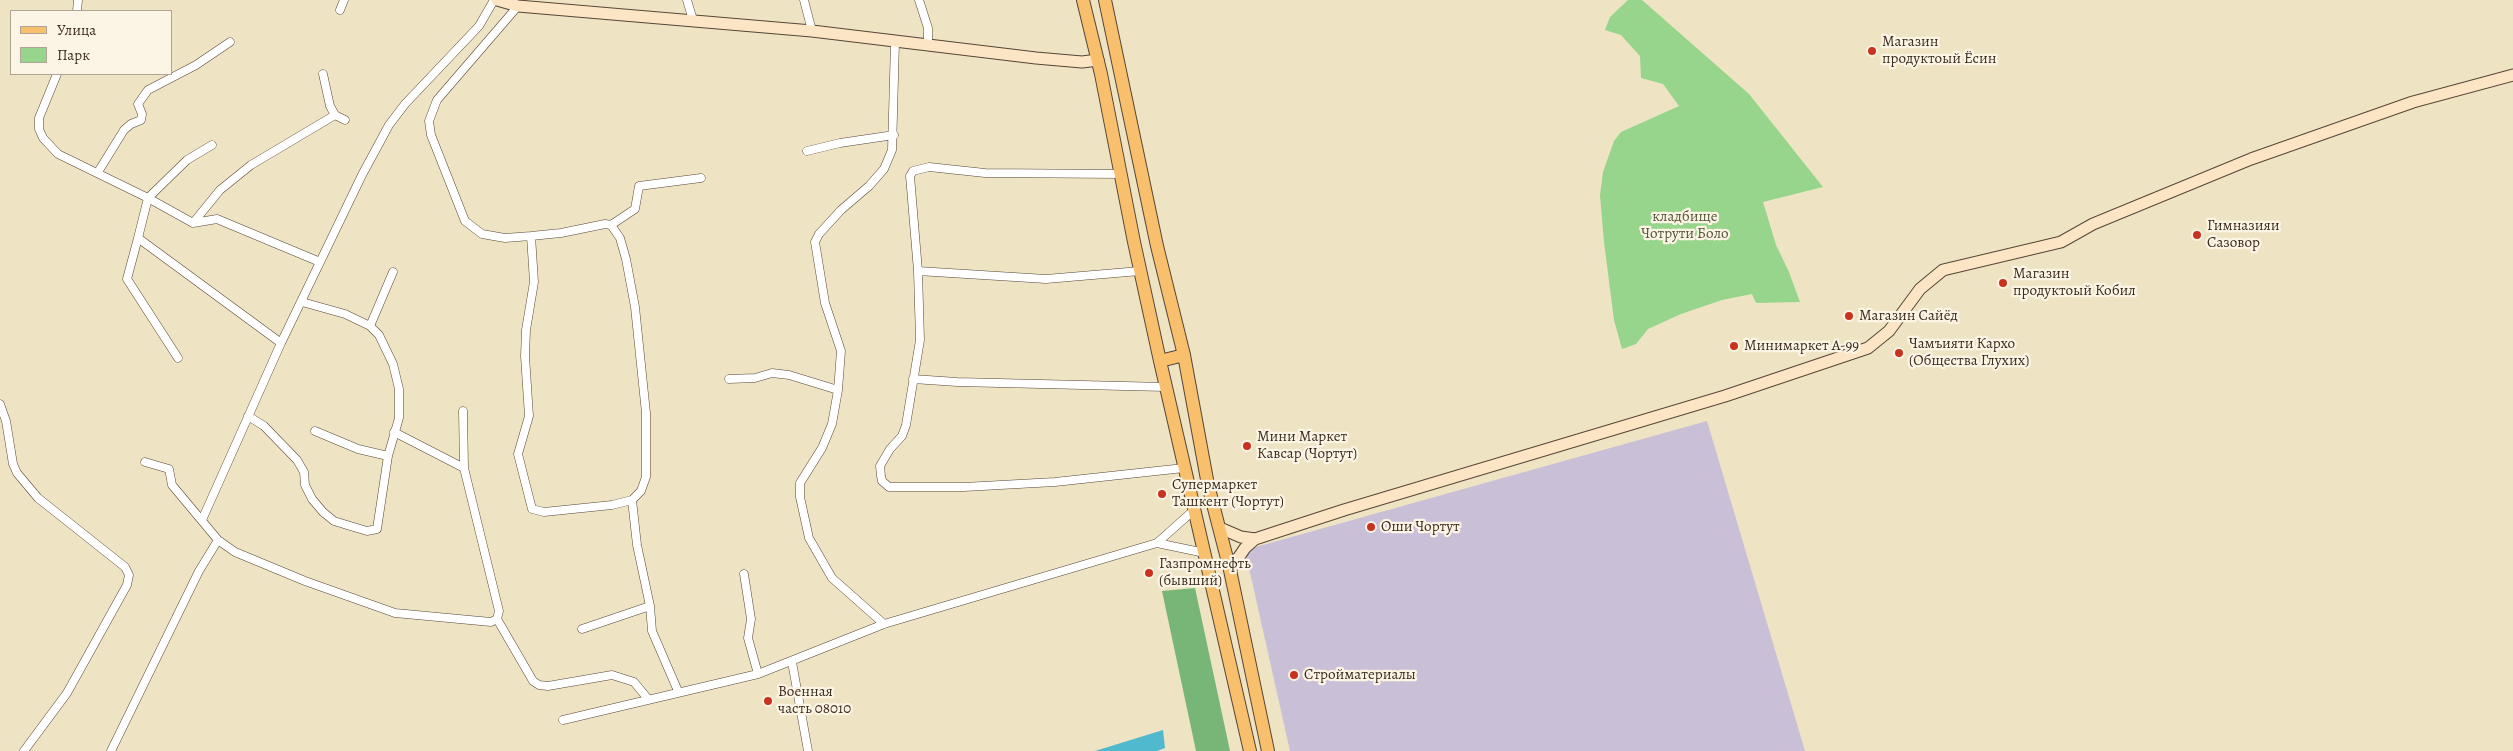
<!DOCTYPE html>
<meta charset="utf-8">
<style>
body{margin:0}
#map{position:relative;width:2513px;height:751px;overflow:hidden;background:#eee3c3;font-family:Alegreya,serif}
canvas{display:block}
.legend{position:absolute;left:10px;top:10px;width:162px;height:65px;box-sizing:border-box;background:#fcf5e5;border:1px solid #afa495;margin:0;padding:6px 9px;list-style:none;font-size:15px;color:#3b2a1e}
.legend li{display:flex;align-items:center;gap:10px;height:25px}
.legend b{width:25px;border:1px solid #afa495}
</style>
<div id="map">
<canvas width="2513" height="751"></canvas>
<ul class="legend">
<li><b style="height:6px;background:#f8bf6c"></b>Улица</li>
<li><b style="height:14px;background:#96d58b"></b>Парк</li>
</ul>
</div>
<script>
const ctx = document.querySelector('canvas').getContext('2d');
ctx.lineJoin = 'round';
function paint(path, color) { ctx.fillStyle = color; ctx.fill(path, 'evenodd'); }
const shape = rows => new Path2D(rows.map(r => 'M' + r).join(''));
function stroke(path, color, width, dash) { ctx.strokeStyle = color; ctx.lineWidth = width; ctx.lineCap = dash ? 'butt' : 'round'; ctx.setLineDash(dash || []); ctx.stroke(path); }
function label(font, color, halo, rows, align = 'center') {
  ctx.font = font + ' Alegreya,serif'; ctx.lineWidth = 4.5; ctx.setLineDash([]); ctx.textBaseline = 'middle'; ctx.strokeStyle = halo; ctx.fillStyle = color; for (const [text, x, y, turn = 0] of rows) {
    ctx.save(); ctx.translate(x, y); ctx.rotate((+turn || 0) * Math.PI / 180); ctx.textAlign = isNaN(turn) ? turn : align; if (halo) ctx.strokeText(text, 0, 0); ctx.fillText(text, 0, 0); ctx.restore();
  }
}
paint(shape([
 [1707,421,1805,751,1290,751,1245,550]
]), '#c9bfd7');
paint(shape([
 [1628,0,1642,0,1749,94,1823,187,1763,202,1776,245,1789,272,1800,302,1756,303,1752,294,1722,300,1681,314,1648,329,1636,344,1622,349,1614,320,1604,242,1600,195,1603,172,1614,141,1621,132,1679,106,1663,84,1641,78,1640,56,1621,35,1605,30,1610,17]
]), '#96d58b');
paint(shape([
 [1195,588,1230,751,1196,751,1162,591]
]), '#78b677');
paint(shape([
 [1163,730,1165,748,1157,751,1095,751]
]), '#50b9ce');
const street = shape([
 [687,0,693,20],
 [804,0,812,31],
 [919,0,928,28,928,44],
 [518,6,437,100,429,121,431,135,465,221,482,234,505,238,531,236,561,233,605,224,611,225,620,238,626,259,635,307,646,413,646,477,641,491,632,500,612,505,544,512,532,509,518,454,529,416,525,356,526,330,534,282,531,236],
 [340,10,344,0],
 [77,11,78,0],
 [57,74,39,118,39,129,43,138,58,154,148,198,138,238],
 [323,74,330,106,335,115,345,120],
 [212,145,187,160,148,198,193,223,217,219,320,262],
 [807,151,840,143,894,135],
 [98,172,124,130,131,124,141,120,142,114,138,104,148,90,196,65,230,42],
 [1120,174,985,173,929,167,913,171,910,176,918,271,920,340,906,425,902,436,890,449,880,466,881,476,882,481,889,487,964,487,1055,482,1184,468],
 [193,223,220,190,251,165,335,115],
 [611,225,635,209,639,186,701,178],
 [918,271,1046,279,1140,271],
 [370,326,393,272],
 [178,358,127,279,138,238,281,343],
 [729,379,755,378,772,373,789,375,838,390],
 [913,379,957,382,1166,387],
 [0,404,6,421,13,464,17,473,38,498,125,567,129,575,127,585,67,693,24,751],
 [248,416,264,426,297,460,304,472,305,485,312,499,323,512,334,521,347,525,367,531,377,529,388,456,399,418,399,389,393,364,379,335,370,326,345,314,302,302],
 [315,431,358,449,388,456],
 [394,432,464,468],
 [145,462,169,469,172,485,218,540,235,552,305,581,395,613,491,622,497,619,499,611,464,468,463,411],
 [632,500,637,545,650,606,652,631,678,691],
 [202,520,281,343,362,175,389,125,405,104,479,26,494,0],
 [1157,543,1205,553],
 [744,574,751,619,748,638,758,674],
 [497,619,533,681,539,685,548,686,612,675,634,682,648,699],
 [884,624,832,578,809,538,800,497,800,483,822,448,832,424,838,390,841,351,825,303,815,242,819,234,841,210,869,186,884,169,892,150,895,42],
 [582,629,650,606],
 [792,662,808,751],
 [563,720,758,674,884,624,1157,543,1194,510],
 [111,751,199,571,218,540]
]);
const secondary = shape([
 [497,0,518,6,812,31,1036,58,1082,62,1098,60],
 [1220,528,1241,537,1255,539],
 [1230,570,1245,548,1255,539,1344,510,1725,396,1868,348,1889,331,1920,289,1943,270,2061,242,2093,224,2251,159,2413,102,2513,75]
]);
const primary = shape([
 [1083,0,1101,74,1134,242,1160,361,1250,751],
 [1105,0,1157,246,1184,355,1208,485,1230,570,1268,751],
 [1160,361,1184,355]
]);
stroke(street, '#564637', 9);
stroke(secondary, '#564637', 13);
stroke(primary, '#564637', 14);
stroke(street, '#fff', 8);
stroke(secondary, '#fce5c4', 11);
stroke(primary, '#f8bf6c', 12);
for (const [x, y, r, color] of [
 [1872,51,5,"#c8321e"],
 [2197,235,5,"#c8321e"],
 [2003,283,5,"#c8321e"],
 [1849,316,5,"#c8321e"],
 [1734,346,5,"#c8321e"],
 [1899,353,5,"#c8321e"],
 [1247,446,5,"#c8321e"],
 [1162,494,5,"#c8321e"],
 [1371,527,5,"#c8321e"],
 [1149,573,5,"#c8321e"],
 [1294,675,5,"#c8321e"],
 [768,701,5,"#c8321e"]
]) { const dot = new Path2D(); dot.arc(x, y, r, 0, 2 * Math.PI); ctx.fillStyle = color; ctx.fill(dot); stroke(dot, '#fcf5e5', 2); }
label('15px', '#3b2a1e', '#fcf5e5', [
 ["Магазин",1882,42],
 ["продуктоый Ёсин",1882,59],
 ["Гимназияи",2207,226],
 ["Сазовор",2207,243],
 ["Магазин",2013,274],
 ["продуктоый Кобил",2013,291],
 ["Магазин Сайёд",1859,316],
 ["Чамъияти Кархо",1909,344],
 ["(Общества Глухих)",1909,361],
 ["Минимаркет А-99",1744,346],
 ["Мини Маркет",1257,437],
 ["Кавсар (Чортут)",1257,454],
 ["Супермаркет",1172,485],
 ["Ташкент (Чортут)",1172,502],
 ["Оши Чортут",1381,527],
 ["Газпромнефть",1159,564],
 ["(бывший)",1159,581],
 ["Стройматериалы",1304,675],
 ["Военная",778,692],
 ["часть 08010",778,709]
], 'left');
label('15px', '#525539', '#fcf5e5', [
 ["кладбище",1685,217],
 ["Чотрути Боло",1685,234]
]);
</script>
